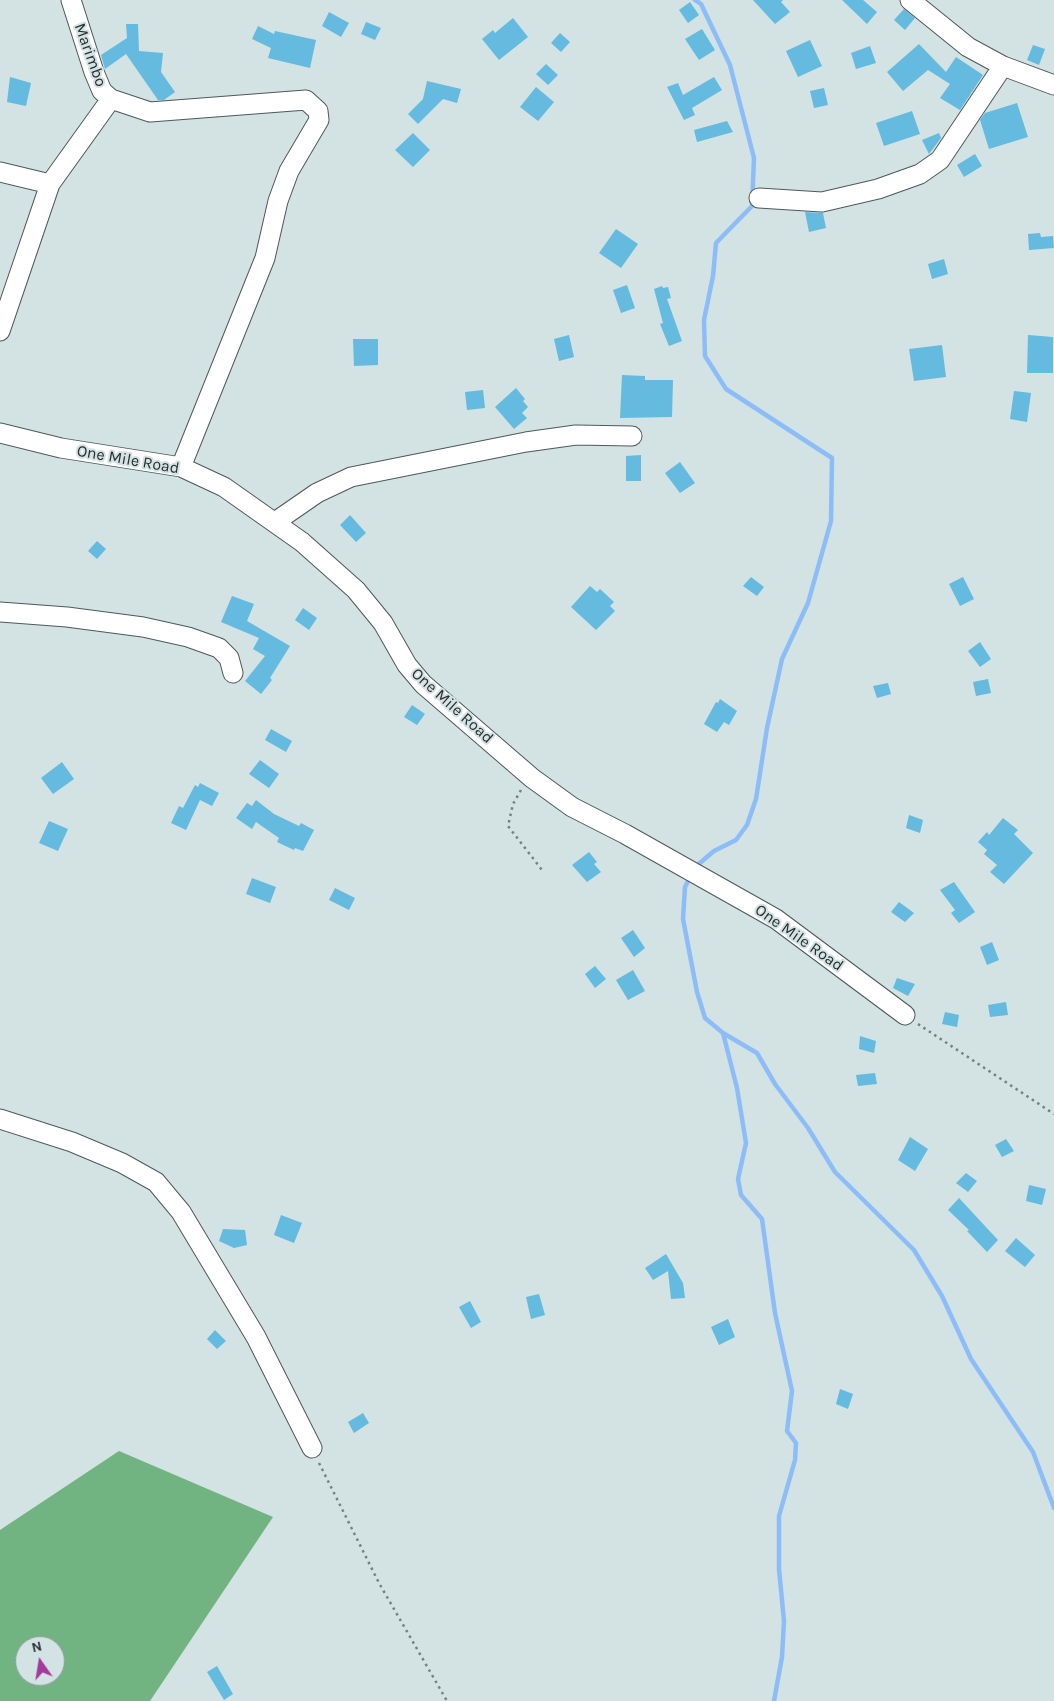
<!DOCTYPE html>
<style>
body{margin:0}
#map{position:relative;width:1054px;height:1701px;overflow:hidden;background:#d3e2e3;font-family:Karla,sans-serif}
canvas{display:block}
.north{position:absolute;left:15px;top:1636px;width:50px;height:50px;box-sizing:border-box;background:#d3e2e3;border:1px solid #8f9a9b;border-radius:50%;rotate:347deg;font-size:14px;font-weight:700;line-height:20px;text-align:center;color:#282e2e}
.north::after{content:'';display:block;margin:auto;width:18px;height:22px;background:#a43a9c;clip-path:polygon(50% 0,100% 100%,50% 72%,0 100%)}
</style>
<div id="map">
<canvas width="1054" height="1701"></canvas>
<div class="north">N</div>
</div>
<script>
const ctx = document.querySelector('canvas').getContext('2d');
ctx.lineJoin = 'round';
function paint(path, color) { ctx.fillStyle = color; ctx.fill(path, 'evenodd'); }
const shape = rows => new Path2D(rows.map(r => 'M' + r).join(''));
function stroke(path, color, width, dash) { ctx.strokeStyle = color; ctx.lineWidth = width; ctx.lineCap = dash ? 'butt' : 'round'; ctx.setLineDash(dash || []); ctx.stroke(path); }
function label(font, color, halo, rows, align = 'center') {
  ctx.font = font + ' Karla,sans-serif'; ctx.lineWidth = 4; ctx.setLineDash([]); ctx.textBaseline = 'middle'; ctx.strokeStyle = halo; ctx.fillStyle = color; for (const [text, x, y, turn = 0] of rows) {
    ctx.save(); ctx.translate(x, y); ctx.rotate((+turn || 0) * Math.PI / 180); ctx.textAlign = isNaN(turn) ? turn : align; if (halo) ctx.strokeText(text, 0, 0); ctx.fillText(text, 0, 0); ctx.restore();
  }
}
paint(shape([
 [119,1451,273,1517,150,1701,0,1701,0,1530],
 [25,1646,55,1646,55,1676,25,1676]
]), '#71b381');
stroke(shape([
 [694,868,714,851,736,840,747,825,756,799,767,728,782,659,808,603,831,521,832,458,726,389,705,356,704,320,713,276,716,243,752,206,754,158,730,65,701,4,695,0],
 [690,877,685,887,683,919,697,992,705,1018,723,1033,757,1053,775,1084,808,1128,835,1172,914,1250,942,1296,971,1359,1033,1452,1054,1508],
 [723,1033,737,1088,746,1143,738,1179,741,1195,762,1219,775,1313,792,1391,787,1431,796,1443,795,1460,779,1516,779,1569,784,1621,782,1657,774,1701]
]), '#8dbdf8', 4.5);
paint(shape([
 [753,0,783,0,781,2,790,12,775,24],
 [842,0,863,0,877,12,867,24],
 [690,2,699,15,688,23,679,10],
 [904,9,915,18,905,30,894,20],
 [329,12,349,23,341,37,322,26],
 [513,18,528,37,499,60,482,39,493,30,495,33],
 [366,22,381,28,375,40,361,34],
 [126,24,138,24,139,51,163,53,161,72,175,92,164,100,158,100,126,54,105,69,101,55,127,38],
 [258,26,274,34,275,31,316,40,310,68,268,58,271,48,252,39],
 [702,29,715,50,699,60,685,39],
 [560,33,570,42,561,52,551,43],
 [810,40,822,66,798,77,786,51],
 [919,44,946,72,956,57,983,75,960,110,940,98,950,84,928,70,903,91,887,72],
 [1033,45,1045,49,1039,65,1027,60],
 [870,46,876,63,856,69,851,53],
 [546,64,558,75,548,85,536,74],
 [10,77,31,83,26,106,7,102],
 [714,77,722,90,692,108,695,115,684,120,667,87,678,83,683,95],
 [427,81,461,89,457,103,443,99,418,124,408,114,423,99],
 [536,87,554,102,538,121,520,107],
 [824,88,828,105,814,108,810,91],
 [1017,103,1028,137,989,149,980,120,985,113],
 [912,111,920,134,884,146,876,123],
 [727,121,733,132,697,142,694,130],
 [413,133,430,150,413,167,395,150],
 [939,133,941,138,929,154,922,140],
 [975,154,982,166,964,177,957,165],
 [805,212,823,213,826,228,809,232],
 [616,229,638,244,621,268,599,253],
 [1040,233,1041,237,1053,236,1054,248,1029,250,1028,234],
 [944,259,948,274,932,279,928,264],
 [627,285,635,308,621,313,613,290],
 [662,286,663,288,668,287,671,298,667,299,682,341,669,346,660,324,663,323,654,289],
 [569,335,574,357,559,361,554,339],
 [1028,335,1053,337,1053,373,1027,373],
 [353,339,378,339,378,365,354,366],
 [942,345,946,377,914,381,909,349],
 [622,375,645,376,645,380,673,380,672,417,620,418],
 [516,388,525,399,523,401,528,407,522,413,527,418,514,429,495,407],
 [483,390,485,408,467,410,465,392],
 [1014,391,1031,393,1027,422,1010,419],
 [641,455,641,481,626,481,626,456],
 [680,462,695,483,680,493,665,473],
 [350,515,366,533,356,542,340,525],
 [97,541,106,549,97,559,88,551],
 [751,577,764,587,757,596,743,586],
 [963,577,974,599,960,606,949,584],
 [590,586,597,592,600,589,614,602,610,606,615,611,596,630,571,607],
 [232,596,254,604,247,621,290,646,270,678,272,680,261,694,245,681,265,656,253,649,259,638,221,622],
 [303,608,317,618,309,630,295,620],
 [980,642,991,659,980,667,968,651],
 [988,679,991,693,976,696,973,682],
 [888,683,891,694,877,698,873,686],
 [720,699,737,711,729,725,724,722,717,732,704,724,716,702,718,703],
 [412,705,425,714,417,725,404,717],
 [271,729,292,741,286,752,265,740],
 [260,760,279,774,269,788,249,774],
 [62,762,74,779,53,794,41,778],
 [200,783,219,793,212,806,200,800,186,830,171,823,179,806,183,808,195,785,198,787],
 [256,800,274,814,299,826,301,823,314,830,303,851,295,848,294,850,277,842,279,838,256,822,252,829,236,818,247,803,252,806],
 [909,815,923,820,920,833,906,828],
 [1003,818,1018,830,1014,834,1033,853,1004,884,990,872,997,865,984,854,987,850,978,842,987,832,989,835],
 [49,821,68,829,58,851,39,843],
 [589,852,597,862,594,864,601,872,587,882,572,865],
 [252,878,276,887,270,903,246,894],
 [954,882,975,912,959,923,951,913,955,910,940,890],
 [335,888,355,898,349,910,329,900],
 [899,902,914,913,905,922,891,912],
 [633,930,645,948,634,957,621,938],
 [992,942,999,960,987,965,980,947],
 [595,966,606,979,595,988,585,974],
 [633,970,645,991,628,1000,616,980],
 [897,978,915,984,908,996,893,988],
 [1006,1002,1008,1015,990,1017,988,1005],
 [945,1012,959,1015,957,1027,942,1024],
 [860,1036,876,1041,874,1053,859,1049],
 [875,1073,877,1084,858,1086,856,1075],
 [910,1137,928,1149,915,1171,898,1160],
 [1006,1139,1014,1151,1002,1157,995,1145],
 [966,1173,977,1181,968,1192,956,1183],
 [1029,1185,1046,1189,1042,1205,1026,1201],
 [959,1198,998,1240,987,1252,967,1231,969,1230,948,1210],
 [281,1215,302,1223,294,1243,274,1235],
 [223,1229,245,1230,247,1245,234,1248,219,1241],
 [1016,1238,1035,1255,1025,1267,1005,1251],
 [666,1254,683,1283,685,1298,671,1299,668,1271,653,1280,645,1268],
 [539,1294,545,1315,531,1319,526,1297],
 [470,1301,481,1322,471,1328,459,1307],
 [728,1319,735,1337,719,1345,711,1327],
 [215,1330,226,1341,217,1349,207,1339],
 [840,1389,853,1394,848,1409,836,1404],
 [363,1413,369,1423,354,1433,348,1422],
 [217,1666,233,1694,224,1700,207,1672]
]), '#64badf');
const minor = shape([
 [71,0,94,72,102,91,111,99,150,112,306,100,318,111,319,120,289,171,278,201,265,258,181,467],
 [910,0,968,47,1003,66,1054,85],
 [0,172,50,184],
 [759,198,822,202,878,189,920,174,940,160,1003,66],
 [0,331,50,184,111,99],
 [0,433,61,448,181,467,224,487,302,542,356,590,383,623,407,665,423,684,532,778,572,807,625,834,776,919,905,1015],
 [275,522,317,493,351,477,526,442,576,435,632,436],
 [0,612,67,617,143,627,188,637,219,648,229,658,233,673],
 [0,1119,72,1142,122,1163,156,1182,181,1212,256,1337,312,1448]
]);
stroke(minor, '#4d595a', 21);
stroke(shape([
 [521,790,513,804,508,826,542,870],
 [918,1024,1054,1114],
 [319,1463,379,1583,447,1701]
]), '#778182', 2.5, [2.5, 4]);
stroke(minor, '#fff', 19);
label('16px', '#282e2e', '#d3e2e3', [
 ["Marimbo",90,55,70],
 ["One Mile Road",128,460,10],
 ["One Mile Road",452,706,42],
 ["One Mile Road",799,938,35]
]);
</script>
